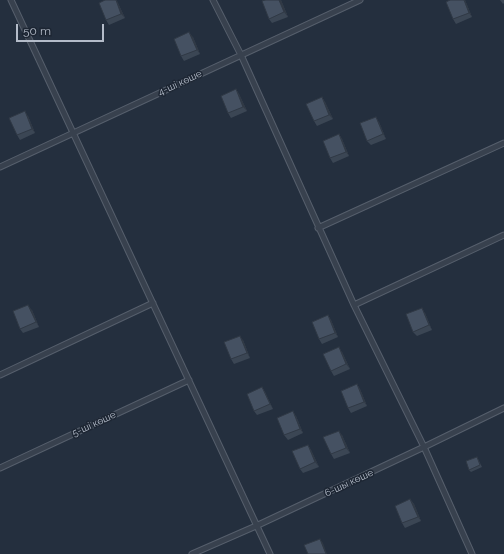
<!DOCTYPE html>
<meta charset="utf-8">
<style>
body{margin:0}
#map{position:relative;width:504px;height:554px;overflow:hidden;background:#242f3e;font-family:Raleway,sans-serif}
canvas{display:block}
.scale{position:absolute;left:16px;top:24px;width:88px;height:18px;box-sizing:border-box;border:2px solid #b4bcc9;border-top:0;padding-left:5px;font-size:12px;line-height:14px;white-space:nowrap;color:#b4bcc9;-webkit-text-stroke:3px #1d2633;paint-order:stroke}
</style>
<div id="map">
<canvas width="504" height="554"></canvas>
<div class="scale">50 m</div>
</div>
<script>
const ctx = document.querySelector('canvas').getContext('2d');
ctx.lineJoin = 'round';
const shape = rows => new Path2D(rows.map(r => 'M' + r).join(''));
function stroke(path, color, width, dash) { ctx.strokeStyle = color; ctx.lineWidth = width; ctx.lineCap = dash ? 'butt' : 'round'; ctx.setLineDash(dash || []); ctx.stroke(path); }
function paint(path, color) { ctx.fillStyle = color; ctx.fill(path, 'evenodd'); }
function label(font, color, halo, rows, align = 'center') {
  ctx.font = font + ' Raleway,sans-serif'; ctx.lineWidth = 3; ctx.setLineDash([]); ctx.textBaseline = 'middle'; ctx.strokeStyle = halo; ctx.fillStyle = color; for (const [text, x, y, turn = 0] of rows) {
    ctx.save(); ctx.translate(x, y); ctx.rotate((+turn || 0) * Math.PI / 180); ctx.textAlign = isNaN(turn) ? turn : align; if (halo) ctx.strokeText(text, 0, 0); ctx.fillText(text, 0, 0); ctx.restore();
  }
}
const lane = shape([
 [11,0,270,554],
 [213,0,241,55,354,305,424,447,472,554],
 [0,167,360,0],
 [318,228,504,143],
 [354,305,504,235],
 [0,375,153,303],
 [0,468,189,380],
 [192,554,256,526,424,447,504,408]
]);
stroke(lane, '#565f6c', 7);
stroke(lane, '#38414e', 5);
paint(shape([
 [281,0,288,17,272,23,269,19],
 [450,0,465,0,472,17,456,24,453,19],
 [500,0,504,0,504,3,503,4],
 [117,1,125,18,109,25,106,20],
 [193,37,200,54,184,61,181,56],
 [236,89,239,94,247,111,231,118,228,113],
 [322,97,325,102,333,119,317,126,314,121],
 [28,116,35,133,20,140,17,135],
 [379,122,386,139,371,145,367,141],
 [339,134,342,139,349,156,333,163,330,158],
 [32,310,39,327,23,333,20,329],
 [425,313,432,330,417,336,413,332],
 [328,315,331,320,338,337,322,344,319,339],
 [243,340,250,358,234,364,231,359],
 [342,352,350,369,334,376,331,371],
 [357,384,360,389,367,406,351,413,348,408],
 [262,387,265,392,273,409,257,415,254,411],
 [296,416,303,433,288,440,284,435],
 [342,435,350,453,334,459,331,454],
 [308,445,311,450,319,467,303,473,300,469],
 [478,459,482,467,471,472,469,470],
 [410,499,414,504,421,521,405,528,402,523]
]), '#3b4654');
paint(shape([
 [116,0,117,0,117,1,125,18,121,14],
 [279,0,281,0,288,17,284,12],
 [464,0,465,0,472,17,469,13],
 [189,32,193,37,200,54,197,50],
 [236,89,239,94,247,111,243,107],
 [322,97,325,102,333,119,329,115],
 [25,111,28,116,35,133,32,129],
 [376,117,379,122,386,139,383,134],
 [339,134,342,139,349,156,346,152],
 [28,305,32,310,39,327,36,322],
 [422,308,425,313,432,330,429,325],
 [328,315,331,320,338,337,335,333],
 [240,336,243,340,250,358,247,353],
 [339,347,342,352,350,369,346,364],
 [357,384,360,389,367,406,364,402],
 [262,387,265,392,273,409,270,404],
 [293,411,296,416,303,433,300,429],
 [339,431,342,435,350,453,346,448],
 [308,445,311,450,319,467,315,462],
 [410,499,414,504,421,521,418,517],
 [320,539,323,543,327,554,326,554]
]), '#303945');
const building = shape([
 [105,0,116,0,121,14,106,20,99,3,105,0],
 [265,0,279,0,284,12,269,19,262,1,265,0],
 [450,0,464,0,469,13,453,19,446,2,450,0],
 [189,32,197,50,181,56,174,39,189,32],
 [236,89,243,107,228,113,221,96,236,89],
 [322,97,329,115,314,121,306,104,322,97],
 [25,111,32,129,17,135,9,118,25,111],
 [376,117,383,134,367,141,360,123,376,117],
 [339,134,346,152,330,158,323,141,339,134],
 [28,305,36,322,20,329,13,311,28,305],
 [422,308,429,325,413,332,406,314,422,308],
 [328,315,335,333,319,339,312,322,328,315],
 [240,336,247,353,231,359,224,342,240,336],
 [339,347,346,364,331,371,323,354,339,347],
 [357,384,364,402,348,408,341,391,357,384],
 [262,387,270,404,254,411,247,394,262,387],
 [293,411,300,429,284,435,277,418,293,411],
 [339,431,346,448,331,454,323,437,339,431],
 [308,445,315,462,300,469,292,451,308,445],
 [477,457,480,465,469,470,466,461,477,457],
 [410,499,418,517,402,523,395,506,410,499],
 [320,539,326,554,308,554,304,545,320,539]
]);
paint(building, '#455162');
stroke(building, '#303945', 1);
label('10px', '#b4bcc9', '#1d2633', [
 ["4-ші көше",180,83,-25],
 ["5-ші көше",94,424,-25],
 ["6-шы көше",349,483,-25]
]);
</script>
